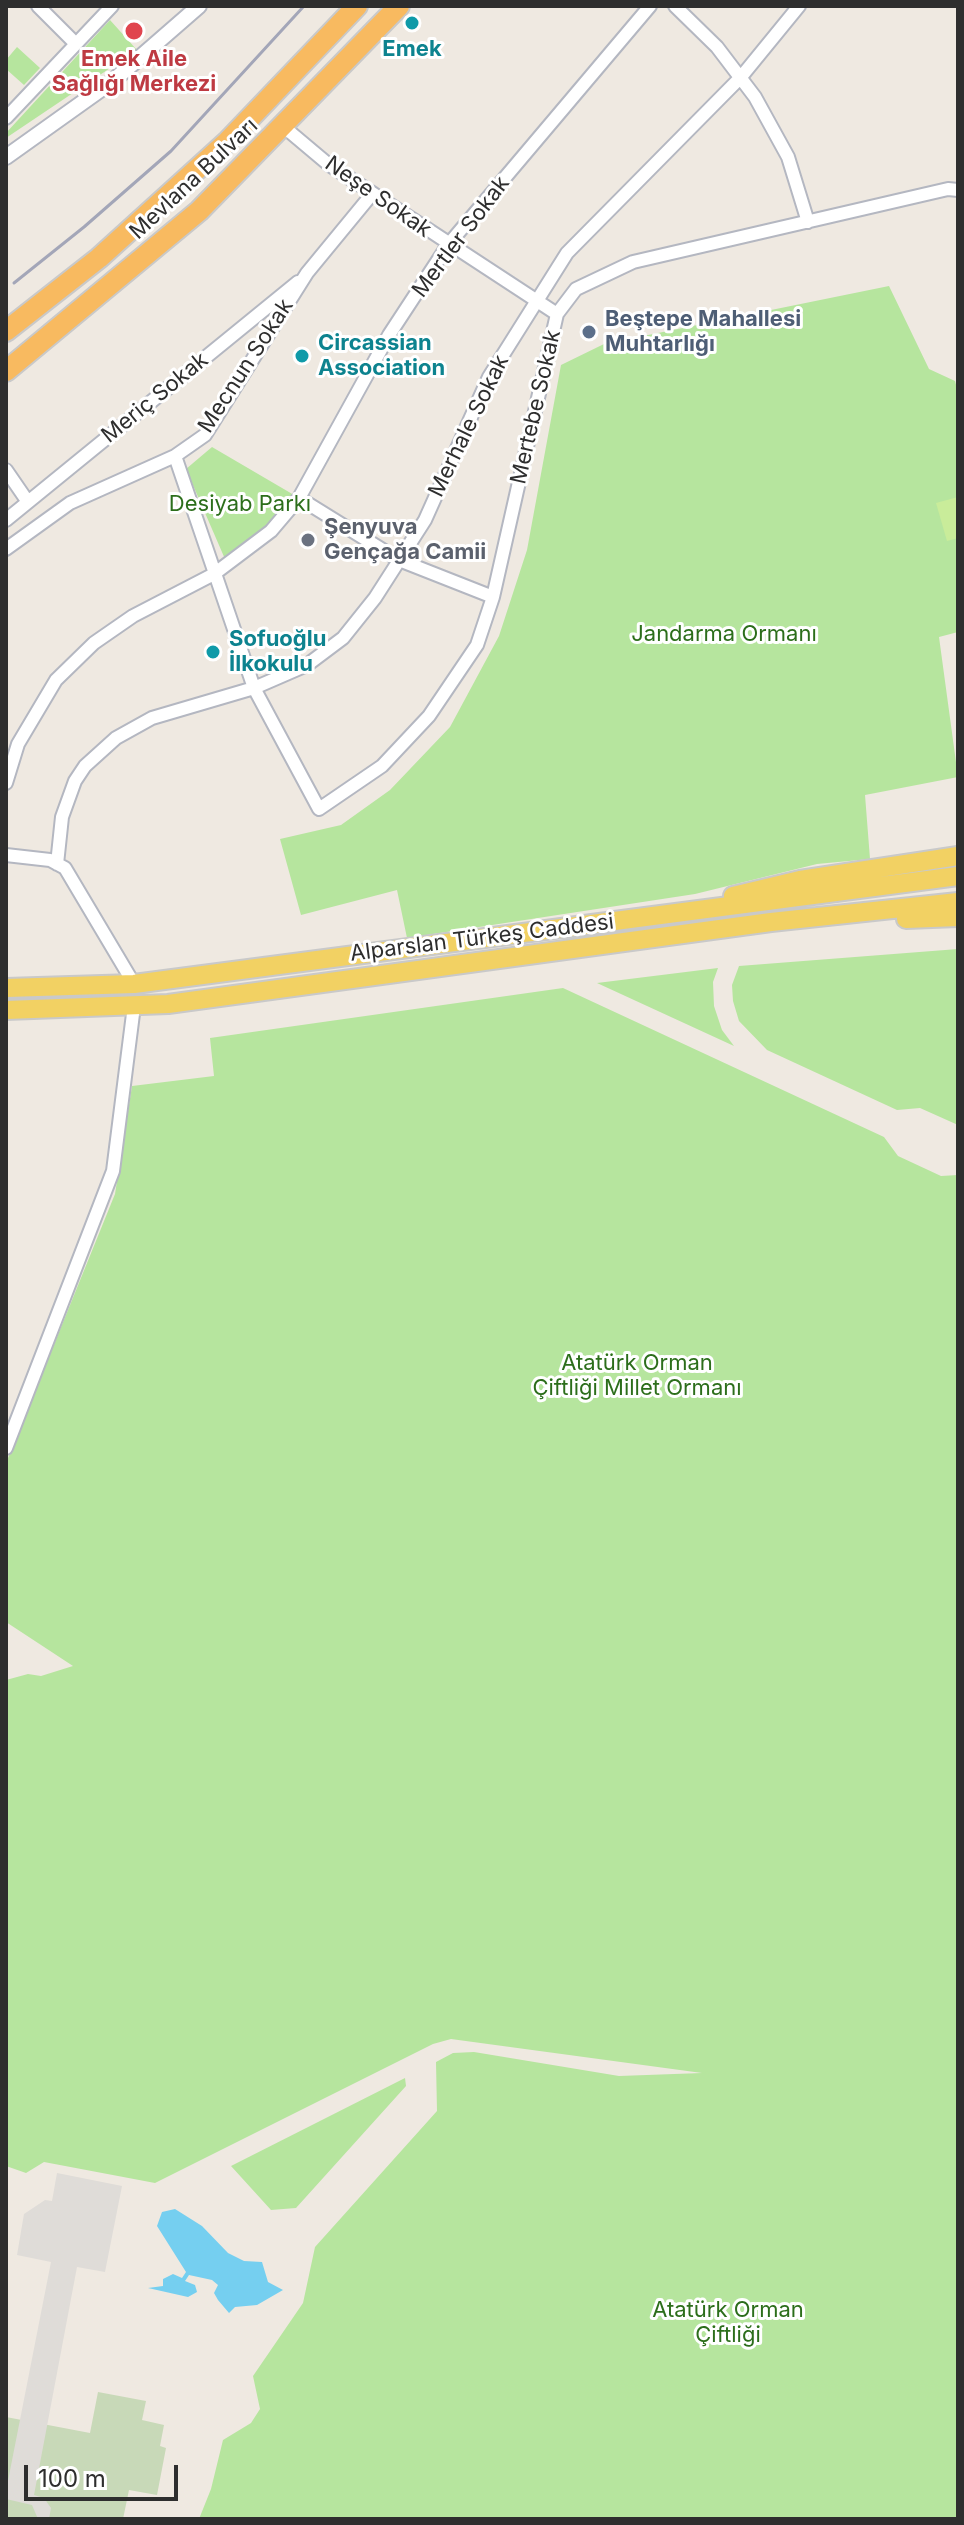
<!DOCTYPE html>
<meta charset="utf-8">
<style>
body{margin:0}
#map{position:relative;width:964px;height:2525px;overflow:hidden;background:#efe9e1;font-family:Inter,sans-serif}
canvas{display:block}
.frame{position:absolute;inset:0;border:8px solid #2e2e2e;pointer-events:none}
.scale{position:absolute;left:24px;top:2465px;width:154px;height:36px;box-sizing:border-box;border:4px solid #2e2e2e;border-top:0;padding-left:10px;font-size:24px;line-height:28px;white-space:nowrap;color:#2e2e2e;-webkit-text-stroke:6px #fff;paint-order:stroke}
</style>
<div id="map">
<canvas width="964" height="2525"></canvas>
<div class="frame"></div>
<div class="scale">100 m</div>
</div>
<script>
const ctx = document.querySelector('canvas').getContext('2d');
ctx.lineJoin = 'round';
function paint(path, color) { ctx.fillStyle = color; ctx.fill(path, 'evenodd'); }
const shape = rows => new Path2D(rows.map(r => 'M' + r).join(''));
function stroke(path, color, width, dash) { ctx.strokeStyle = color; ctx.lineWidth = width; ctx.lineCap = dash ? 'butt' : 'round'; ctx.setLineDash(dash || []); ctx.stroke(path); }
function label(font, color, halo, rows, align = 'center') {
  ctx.font = font + ' Inter,sans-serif'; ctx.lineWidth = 6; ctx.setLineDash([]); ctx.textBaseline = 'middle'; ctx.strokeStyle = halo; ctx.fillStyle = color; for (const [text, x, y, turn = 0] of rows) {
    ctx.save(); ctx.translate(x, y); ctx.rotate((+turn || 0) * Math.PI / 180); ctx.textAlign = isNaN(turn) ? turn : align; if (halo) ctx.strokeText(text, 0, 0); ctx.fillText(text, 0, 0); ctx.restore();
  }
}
paint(shape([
 [110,20,137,50,6,138,6,133],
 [17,47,40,68,24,85,6,69,6,60],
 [889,286,929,369,955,381,958,392,958,632,939,637,958,777,865,795,870,859,817,864,695,894,407,938,397,890,301,915,280,839,341,825,390,790,450,727,499,636,527,550,561,365,604,344],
 [212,447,294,495,274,520,225,559,186,469],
 [958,949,958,1125,920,1108,897,1110,767,1050,739,1021,733,1001,732,985,739,966],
 [718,968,713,982,714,1006,722,1030,734,1046,597,983],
 [563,988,884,1137,898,1156,941,1176,958,1175,958,2519,199,2519,211,2489,223,2440,251,2423,260,2409,253,2376,303,2303,315,2247,437,2111,436,2062,453,2053,474,2052,619,2076,702,2073,451,2039,433,2044,155,2183,44,2162,26,2173,6,2166,6,1680,28,1674,41,1676,73,1666,6,1622,6,1463,115,1194,132,1086,214,1076,210,1038],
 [405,2078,406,2086,296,2208,271,2210,231,2166]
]), '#b6e59e');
paint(shape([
 [98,2392,146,2401,142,2420,164,2425,160,2446,166,2448,157,2495,129,2490,123,2519,6,2519,6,2417,90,2433]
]), '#c8d9b8');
paint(shape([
 [958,497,958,538,947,541,936,503]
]), '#c9ec9a');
paint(shape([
 [57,2173,122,2186,105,2272,77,2267,34,2495,44,2498,51,2508,49,2519,38,2519,32,2505,6,2499,6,2491,51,2262,17,2255,24,2214,45,2200,52,2201]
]), '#dfdcd8');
paint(shape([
 [175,2209,202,2226,228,2253,244,2261,262,2262,268,2282,283,2290,257,2305,235,2307,229,2313,218,2300,214,2293,218,2285,212,2280,189,2275,185,2281,195,2285,197,2292,188,2297,148,2288,163,2286,163,2279,173,2274,182,2278,186,2272,157,2226,162,2212]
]), '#75cff0');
const minor = shape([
 [38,6,75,43],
 [675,6,717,47,755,97,788,157,808,222],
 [6,118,112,6],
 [284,127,328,164,557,314],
 [175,456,254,688,319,809,382,766,429,716,477,645,493,597,557,314,576,289,633,262,948,189,958,190],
 [6,470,28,502],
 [299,498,399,560,493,597],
 [6,520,298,282],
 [6,549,70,503,175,456,205,435,307,273,372,194],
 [6,783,18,744,56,680,94,643,133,616,214,574,271,531,299,498,389,335,448,245,650,6],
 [6,855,50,860,65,868,134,984],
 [57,864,62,817,75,781,85,766,116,738,152,718,254,688,307,665,343,638,375,598,425,520,489,377,567,253,741,77,799,6],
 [6,1448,113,1171,134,1006]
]);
const tertiary = shape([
 [6,157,114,80,199,6]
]);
const primary = shape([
 [733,896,800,880,958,856],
 [906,919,958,917],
 [6,988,134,984,958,876],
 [6,1010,168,1004,771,922,958,902]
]);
const trunk = shape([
 [6,331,99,258,227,142,357,6],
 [6,371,199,211,399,6]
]);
stroke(minor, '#b4b7c1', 16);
stroke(tertiary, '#b4b7c1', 18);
stroke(primary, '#c9c9c9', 22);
stroke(trunk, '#c9c9c9', 24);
stroke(minor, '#fff', 12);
stroke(tertiary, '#fff', 14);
stroke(primary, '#f2d163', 18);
stroke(trunk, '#f8ba60', 20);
stroke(shape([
 [14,283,84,227,171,151,304,6]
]), '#a3a6b8', 3);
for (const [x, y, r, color] of [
 [412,23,8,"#0f9aa8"],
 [134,31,10,"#e0444e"],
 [589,332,8,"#5c6f8a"],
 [302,356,8,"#0f9aa8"],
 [308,540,8,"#6b7280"],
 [213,652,8,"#0f9aa8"]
]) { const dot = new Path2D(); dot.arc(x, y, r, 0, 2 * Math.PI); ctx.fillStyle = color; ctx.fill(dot); stroke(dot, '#fff', 3); }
label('bold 22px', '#0d838f', '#fff', [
 ["Emek",412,49,"center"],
 ["Circassian",318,343],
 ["Association",318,368],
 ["Sofuoğlu",229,639],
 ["İlkokulu",229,664]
], 'left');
label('bold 22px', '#be3a42', '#fff', [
 ["Emek Aile",134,59],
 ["Sağlığı Merkezi",134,84]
]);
label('22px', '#2e2e2e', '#fff', [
 ["Mevlana Bulvarı",194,179,-43],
 ["Neşe Sokak",378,197,35],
 ["Mertler Sokak",461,237,-53],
 ["Mecnun Sokak",246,366,-57],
 ["Meriç Sokak",155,398,-39],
 ["Mertebe Sokak",536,407,-77],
 ["Merhale Sokak",469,426,-64],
 ["Alparslan Türkeş Caddesi",482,938,-7]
]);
label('bold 22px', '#4e5e75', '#fff', [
 ["Beştepe Mahallesi",605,319],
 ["Muhtarlığı",605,344]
], 'left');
label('22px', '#2c6e1b', '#fff', [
 ["Desiyab Parkı",240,504],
 ["Jandarma Ormanı",724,634],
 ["Atatürk Orman",637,1363],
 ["Çiftliği Millet Ormanı",637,1388],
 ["Atatürk Orman",728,2310],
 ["Çiftliği",728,2335]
]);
label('bold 22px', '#5b616d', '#fff', [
 ["Şenyuva",324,527],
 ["Gençağa Camii",324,552]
], 'left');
</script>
